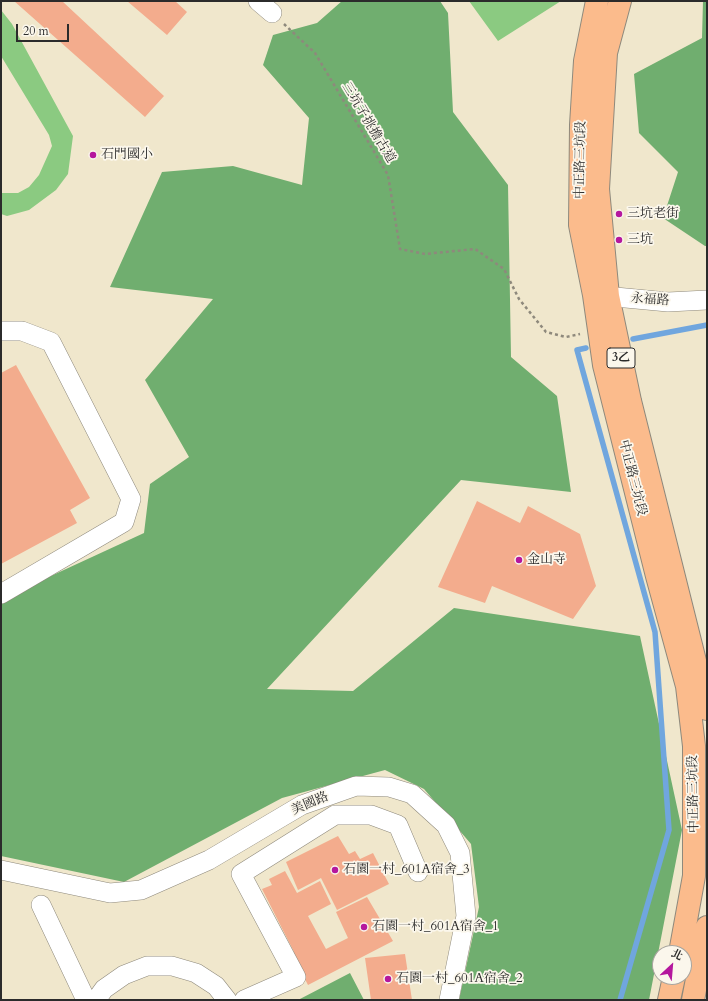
<!DOCTYPE html>
<meta charset="utf-8">
<style>
body{margin:0}
#map{position:relative;width:708px;height:1001px;overflow:hidden;background:#f0e7cc;font-family:Cardo,"Noto Serif TC",serif}
canvas{display:block}
.frame{position:absolute;inset:0;border:2px solid #2b2b2b;pointer-events:none}
.north{position:absolute;left:652px;top:945px;width:40px;height:40px;box-sizing:border-box;background:#fbf7ec;border:1px solid #a8a59f;border-radius:50%;rotate:26deg;font-size:11px;font-weight:700;line-height:16px;text-align:center;color:#2b2b2b}
.north::after{content:'';display:block;margin:auto;width:14px;height:18px;background:#b5179e;clip-path:polygon(50% 0,100% 100%,50% 72%,0 100%)}
.scale{position:absolute;left:16px;top:24px;width:53px;height:18px;box-sizing:border-box;border:2px solid #2b2b2b;border-top:0;padding-left:5px;font-size:12px;line-height:14px;white-space:nowrap;color:#2b2b2b;-webkit-text-stroke:3px #fbf7ec;paint-order:stroke}
</style>
<div id="map">
<canvas width="708" height="1001"></canvas>
<div class="frame"></div>
<div class="north">北</div>
<div class="scale">20 m</div>
</div>
<script>
const ctx = document.querySelector('canvas').getContext('2d');
ctx.lineJoin = 'round';
function paint(path, color) { ctx.fillStyle = color; ctx.fill(path, 'evenodd'); }
const shape = rows => new Path2D(rows.map(r => 'M' + r).join(''));
function stroke(path, color, width, dash) { ctx.strokeStyle = color; ctx.lineWidth = width; ctx.lineCap = dash ? 'butt' : 'round'; ctx.setLineDash(dash || []); ctx.stroke(path); }
function label(font, color, halo, rows, align = 'center') {
  ctx.font = font + ' Cardo,"Noto Serif TC",serif'; ctx.lineWidth = 3.5; ctx.setLineDash([]); ctx.textBaseline = 'middle'; ctx.strokeStyle = halo; ctx.fillStyle = color; for (const [text, x, y, turn = 0] of rows) {
    ctx.save(); ctx.translate(x, y); ctx.rotate((+turn || 0) * Math.PI / 180); ctx.textAlign = isNaN(turn) ? turn : align; if (halo) ctx.strokeText(text, 0, 0); ctx.fillText(text, 0, 0); ctx.restore();
  }
}
paint(shape([
 [469,1,561,1,498,41],
 [1,10,12,24,73,136,68,174,56,190,29,210,7,216,1,214,1,193,18,193,29,187,39,175,52,146,49,135,1,56]
]), '#8bca81');
paint(shape([
 [342,1,440,1,448,13,453,112,508,185,511,357,557,396,571,492,461,480,267,689,353,691,454,608,640,636,682,830,649,1000,459,1000,479,907,471,844,424,789,385,770,282,798,124,882,1,856,1,599,144,533,150,484,189,457,145,380,213,299,110,287,162,172,233,166,302,185,309,118,263,65,273,35,317,23],
 [703,1,707,1,707,246,705,246,663,218,678,172,639,133,634,74,702,38],
 [350,973,364,1000,298,1000]
]), '#70ae6f');
stroke(shape([
 [633,339,707,325],
 [586,348,577,350,655,632,669,830,620,1000]
]), '#70a6de', 5.5);
paint(shape([
 [14,1,62,1,164,96,145,117],
 [127,1,175,1,187,12,167,35],
 [16,365,90,498,70,510,77,523,1,564,1,373],
 [477,501,520,523,528,506,580,534,596,586,573,619,492,586,485,603,438,587],
 [338,836,349,854,355,851,360,859,373,853,389,884,337,910,321,878,298,890,286,862],
 [285,871,297,893,320,881,331,904,308,916,326,949,348,938,336,912,367,897,393,941,308,985,292,954,294,952,262,889,272,885,269,879],
 [405,954,412,1000,371,1000,365,958]
]), '#f3ac8d');
const minor = shape([
 [258,1,272,13],
 [594,295,668,302,707,300],
 [1,331,22,331,51,342,131,499,124,522,1,594],
 [1,870,110,893,141,890,209,860,302,805,356,786,389,787,412,794,446,825,460,853,466,916,449,1000],
 [41,905,86,1000],
 [96,1000,104,989,124,975,147,966,172,966,196,973,216,986,227,1000],
 [244,1000,296,977,241,874,335,815,371,815,398,825,418,872]
]);
const major = shape([
 [597,1,585,61,581,125,580,225,594,295,604,365,657,576,687,686,694,746,694,876,680,953],
 [620,1,606,53,598,189,608,296,630,401,707,709],
 [669,1000,674,977],
 [693,1000,707,927]
]);
stroke(minor, '#8e897c', 20);
stroke(major, '#8e897c', 24);
stroke(shape([
 [284,24,315,53,388,175,400,249,425,254,475,249,504,269,519,299,546,332,566,337,580,334]
]), '#8e897c', 2.5, [3, 3]);
stroke(minor, '#fff', 19);
stroke(major, '#fbbb8c', 22);
for (const [x, y, r, color] of [
 [93,155,4,"#b5179e"],
 [619,214,4,"#b5179e"],
 [619,240,4,"#b5179e"],
 [519,560,4,"#b5179e"],
 [335,870,4,"#b5179e"],
 [364,927,4,"#b5179e"],
 [388,979,4,"#b5179e"]
]) { const dot = new Path2D(); dot.arc(x, y, r, 0, 2 * Math.PI); ctx.fillStyle = color; ctx.fill(dot); stroke(dot, '#fbf7ec', 1.5); }
for (const [x, y, w] of [
 [621,358,28]
]) { const box = new Path2D(); box.roundRect(x - w / 2, y - 10, w, 20, 3); ctx.fillStyle = '#fbf7ec'; ctx.fill(box); stroke(box, '#2b2b2b', 1); }
label('bold 12px', '#2b2b2b', null, [
 ["3乙",621,358]
]);
label('13px', '#2b2b2b', '#fbf7ec', [
 ["三坑子挑擔古道",368,123,59],
 ["中正路三坑段",581,160,-89],
 ["永福路",650,300,4],
 ["中正路三坑段",632,478,76],
 ["中正路三坑段",694,794,-91],
 ["美國路",310,804,-23]
]);
label('13px', '#2b2b2b', '#fbf7ec', [
 ["石門國小",101,155],
 ["三坑老街",627,214],
 ["三坑",627,240],
 ["金山寺",527,560],
 ["石園一村_601A宿舍_3",343,870],
 ["石園一村_601A宿舍_1",372,927],
 ["石園一村_601A宿舍_2",396,979]
], 'left');
</script>
